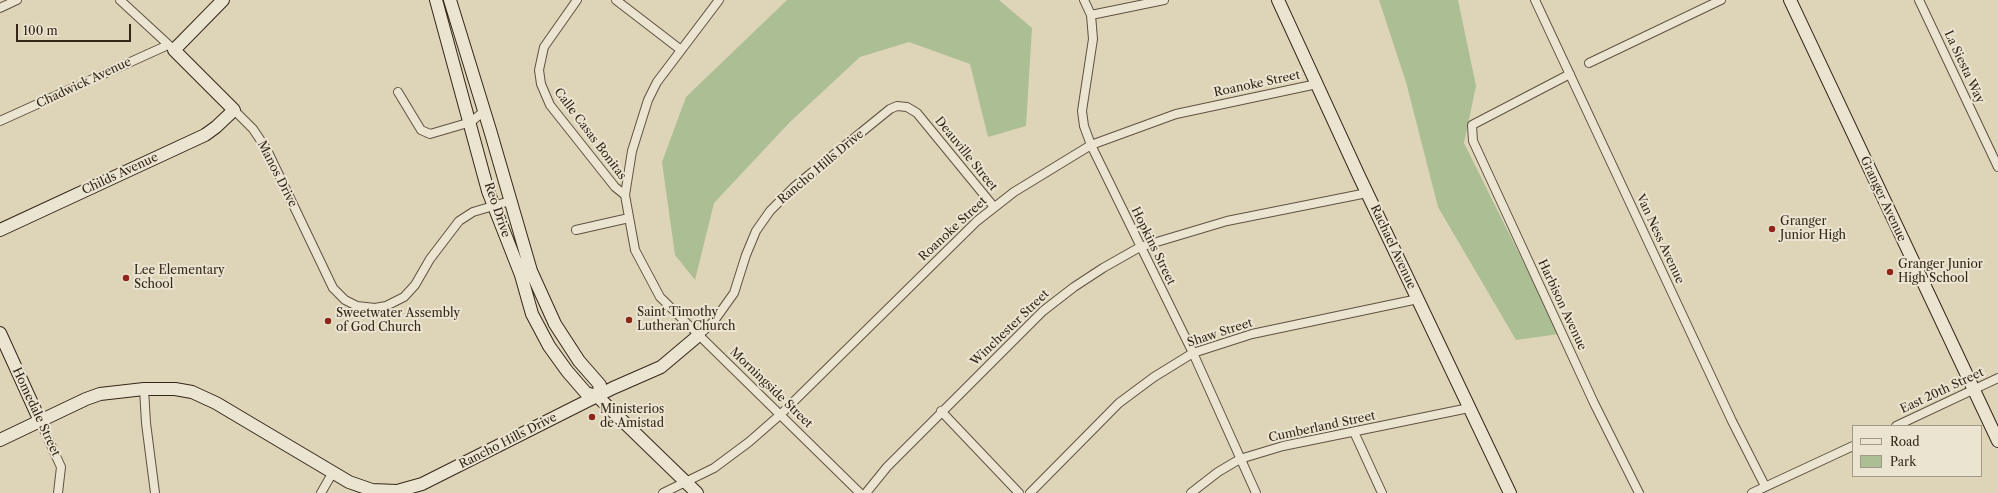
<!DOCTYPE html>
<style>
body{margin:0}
#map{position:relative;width:1998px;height:493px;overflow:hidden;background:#ded5b8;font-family:"Libre Caslon Text",serif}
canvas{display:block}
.legend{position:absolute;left:1852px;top:425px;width:130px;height:52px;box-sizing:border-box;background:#eae4d1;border:1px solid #a29887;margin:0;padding:5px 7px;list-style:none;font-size:12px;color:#352718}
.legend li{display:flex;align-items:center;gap:8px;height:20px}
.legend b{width:20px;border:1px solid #a29887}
.scale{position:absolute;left:16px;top:24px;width:115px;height:18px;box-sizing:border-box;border:2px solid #352718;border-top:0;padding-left:5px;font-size:12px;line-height:14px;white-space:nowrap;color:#352718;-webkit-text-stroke:3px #eae4d1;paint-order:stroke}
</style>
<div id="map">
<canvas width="1998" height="493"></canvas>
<ul class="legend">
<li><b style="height:5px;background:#eae4d1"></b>Road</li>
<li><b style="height:11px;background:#abbe94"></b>Park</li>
</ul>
<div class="scale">100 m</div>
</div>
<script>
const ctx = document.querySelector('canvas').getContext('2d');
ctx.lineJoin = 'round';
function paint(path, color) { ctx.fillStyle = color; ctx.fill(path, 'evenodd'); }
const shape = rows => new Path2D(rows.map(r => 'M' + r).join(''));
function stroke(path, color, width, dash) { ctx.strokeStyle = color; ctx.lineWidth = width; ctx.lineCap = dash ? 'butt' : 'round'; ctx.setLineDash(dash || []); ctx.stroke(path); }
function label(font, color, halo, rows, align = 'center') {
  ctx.font = font + ' "Libre Caslon Text",serif'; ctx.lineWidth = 4; ctx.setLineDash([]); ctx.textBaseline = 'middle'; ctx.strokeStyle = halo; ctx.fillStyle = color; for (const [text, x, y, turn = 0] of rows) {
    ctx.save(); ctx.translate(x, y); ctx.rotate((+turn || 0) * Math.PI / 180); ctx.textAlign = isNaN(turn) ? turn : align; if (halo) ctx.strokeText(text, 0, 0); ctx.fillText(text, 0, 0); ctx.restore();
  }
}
paint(shape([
 [787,0,999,0,1032,28,1026,126,988,137,970,64,909,42,860,57,790,122,714,203,695,280,675,255,662,162,686,97],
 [1379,0,1458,0,1476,86,1464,143,1559,334,1516,340,1438,207,1406,82]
]), '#abbe94');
const street = shape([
 [120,0,172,48],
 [577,0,544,47,539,70,541,84,550,105,615,187,625,195],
 [616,0,681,50],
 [719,0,657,82,648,100,632,151,625,195,635,250,660,297,860,493],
 [1084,0,1091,15,1093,39,1082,111,1084,126,1091,145,1193,353,1256,493],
 [1535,0,1732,421,1765,486],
 [1919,0,1998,167],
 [0,8,17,0],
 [1091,15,1164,0],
 [1589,63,1721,0],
 [1570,74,1472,125,1473,141,1594,403,1639,493],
 [398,92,421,130,430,134,471,122,484,111],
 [234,110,253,129,267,150,333,288,345,300,357,306,375,308,386,306,404,297,415,285,430,259,459,221,473,212,510,201],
 [0,121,168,45],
 [576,230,629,218],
 [699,335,714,321,734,293,746,255,756,231,770,211,794,187,890,109,897,106,907,107,917,113,994,207],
 [144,389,146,423,155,493],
 [941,411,1019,493],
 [40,421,61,467,58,493],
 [1896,426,1998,378],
 [1354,432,1382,493],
 [321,493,333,472],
 [663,493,714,468,749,442,781,414,977,221,1014,192,1091,145,1176,114,1317,84],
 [866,493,887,467,1043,311,1074,287,1103,268,1140,247,1227,221,1367,193],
 [1030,493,1119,403,1154,377,1193,353,1252,334,1418,299],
 [1191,493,1218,472,1240,459,1283,446,1469,408],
 [1752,493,1853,446]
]);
const secondary = shape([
 [436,0,488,191,521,275,532,314,549,346,567,371,586,393,598,397,697,493],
 [450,0,490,130,531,271,555,324,579,361,600,385,598,397],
 [1278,0,1359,176,1510,493],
 [1790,0,1998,441],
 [0,230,205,135,216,127,234,110,174,50,223,0],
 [0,333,40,421],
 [0,440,86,399,100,394,144,389,175,389,192,392,216,403,349,482,372,490,397,491,422,484,613,388,661,367,699,335]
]);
stroke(street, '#5f5240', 10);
stroke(secondary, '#352718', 14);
stroke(street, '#eae4d1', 8);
stroke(secondary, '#eae4d1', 12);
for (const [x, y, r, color] of [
 [1772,229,4,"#8f2418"],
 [1890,272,4,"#8f2418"],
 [126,278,4,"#8f2418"],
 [629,320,4,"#8f2418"],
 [328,321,4,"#8f2418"],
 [592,417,4,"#8f2418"]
]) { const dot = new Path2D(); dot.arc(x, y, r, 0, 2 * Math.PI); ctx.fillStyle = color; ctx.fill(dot); stroke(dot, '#eae4d1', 1.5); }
label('12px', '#352718', '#eae4d1', [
 ["La Siesta Way",1964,67,65],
 ["Chadwick Avenue",84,83,-25],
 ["Roanoke Street",1257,84,-12],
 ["Calle Casas Bonitas",590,134,53],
 ["Deauville Street",966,154,51],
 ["Rancho Hills Drive",821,167,-40],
 ["Childs Avenue",120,174,-25],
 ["Manos Drive",277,174,63],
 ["Granger Avenue",1883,199,65],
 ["Reo Drive",497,210,71],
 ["Roanoke Street",953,229,-43],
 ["Van Ness Avenue",1660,239,65],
 ["Hopkins Street",1153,246,64],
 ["Rachael Avenue",1393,247,65],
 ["Harbison Avenue",1562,305,65],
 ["Winchester Street",1010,328,-44],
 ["Shaw Street",1220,333,-18],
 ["Morningside Street",771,388,44],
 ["East 20th Street",1942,391,-25],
 ["Homedale Street",36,412,65],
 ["Cumberland Street",1322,427,-12],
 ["Rancho Hills Drive",508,441,-27]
]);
label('12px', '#352718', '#eae4d1', [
 ["Granger",1780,222],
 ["Junior High",1780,236],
 ["Granger Junior",1898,265],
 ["High School",1898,279],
 ["Lee Elementary",134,271],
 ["School",134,285],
 ["Saint Timothy",637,313],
 ["Lutheran Church",637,327],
 ["Sweetwater Assembly",336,314],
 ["of God Church",336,328],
 ["Ministerios",600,410],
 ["de Amistad",600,424]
], 'left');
</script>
